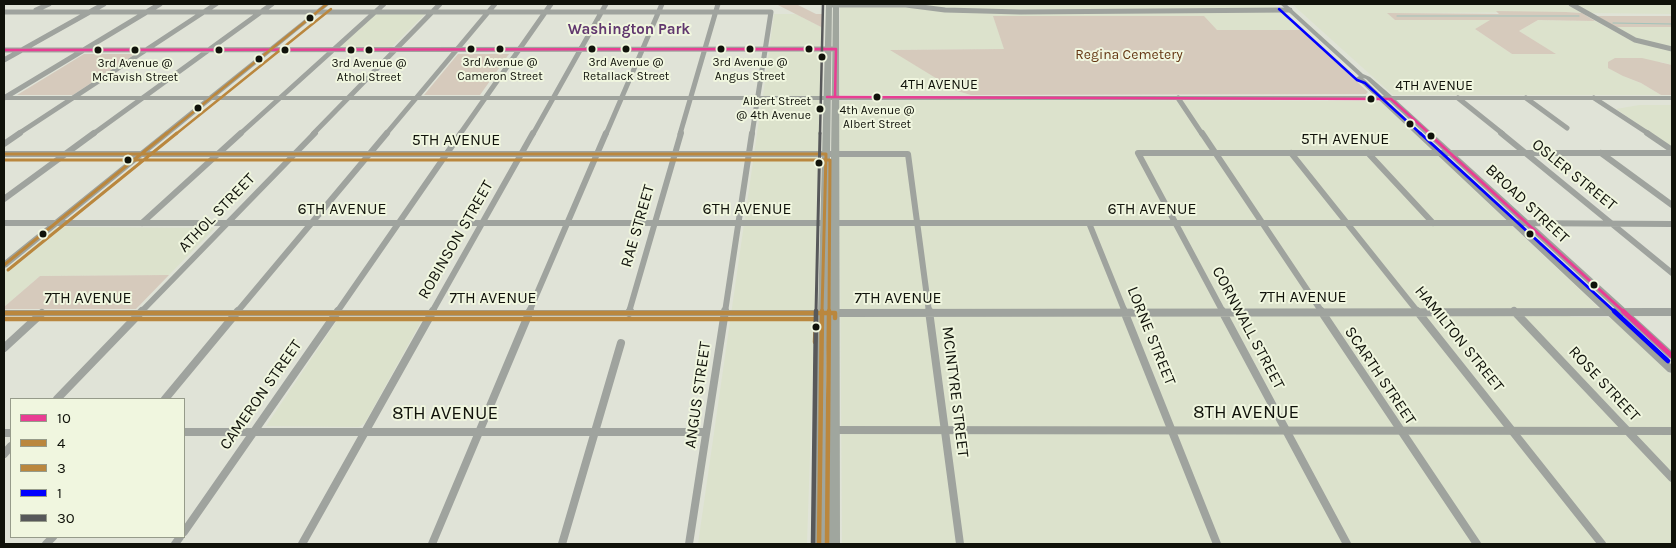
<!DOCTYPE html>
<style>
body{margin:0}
#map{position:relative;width:1676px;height:548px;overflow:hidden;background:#e0e3d7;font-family:Karla,sans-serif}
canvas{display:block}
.frame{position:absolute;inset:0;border:5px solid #10120a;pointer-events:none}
.legend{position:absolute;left:10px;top:398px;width:175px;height:140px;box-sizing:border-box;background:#f0f6df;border:1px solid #969b8a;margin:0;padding:6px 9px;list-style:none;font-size:15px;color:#10120a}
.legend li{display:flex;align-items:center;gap:10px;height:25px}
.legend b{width:25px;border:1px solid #969b8a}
</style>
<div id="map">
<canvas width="1676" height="548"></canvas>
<div class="frame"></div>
<ul class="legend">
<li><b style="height:6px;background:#e93d93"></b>10</li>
<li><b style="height:6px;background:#ba873e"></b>4</li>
<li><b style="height:6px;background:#ba873e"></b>3</li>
<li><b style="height:6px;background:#00f"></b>1</li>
<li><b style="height:6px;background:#57585a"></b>30</li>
</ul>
</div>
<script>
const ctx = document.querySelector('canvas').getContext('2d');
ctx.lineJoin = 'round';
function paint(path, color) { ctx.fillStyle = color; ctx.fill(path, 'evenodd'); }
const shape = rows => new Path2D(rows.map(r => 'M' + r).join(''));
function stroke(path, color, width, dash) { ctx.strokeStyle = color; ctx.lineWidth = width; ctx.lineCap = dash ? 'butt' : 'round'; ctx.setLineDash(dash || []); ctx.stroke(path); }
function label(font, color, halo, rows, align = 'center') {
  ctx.font = font + ' Karla,sans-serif'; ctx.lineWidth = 4; ctx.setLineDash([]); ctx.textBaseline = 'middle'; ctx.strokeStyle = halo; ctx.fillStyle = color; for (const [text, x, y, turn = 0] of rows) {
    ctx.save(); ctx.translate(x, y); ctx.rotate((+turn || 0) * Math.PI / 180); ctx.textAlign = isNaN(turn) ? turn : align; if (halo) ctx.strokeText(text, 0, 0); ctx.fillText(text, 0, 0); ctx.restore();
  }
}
paint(shape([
 [840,4,1274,4,1302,30,1217,30,994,16,1005,49,892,50,957,91,971,95,840,95],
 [1292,4,1566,4,1582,13,1566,12,1388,13,1395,20,1492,20,1475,29,1512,54,1555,54,1519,31,1538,20,1595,21,1634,42,1672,51,1672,65,1661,62,1623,76,1641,83,1661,95,1393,95],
 [1574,4,1672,4,1672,14,1591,13],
 [377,13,426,13,392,47,340,47],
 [774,14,796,14,823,28,822,96,763,96],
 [1616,27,1672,27,1672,48,1636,38],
 [762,99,822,99,807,544,698,544],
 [948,100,1373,101,1382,103,1599,308,1564,310,1571,317,1606,317,1612,319,1672,376,1672,544,842,544,839,101],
 [1639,105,1672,105,1672,147,1616,109],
 [57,227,215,228,169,275,40,276,4,307,4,271],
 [344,317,423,318,365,423,359,427,266,426,338,319]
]), '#dce2cc');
paint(shape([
 [776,4,796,4,816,14,823,14,823,28],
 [1496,11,1566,12,1582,13,1595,21,1538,20,1519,31,1556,54,1512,54,1475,29,1490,20,1395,20,1387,13,1499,14],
 [993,16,1204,16,1217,30,1302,30,1368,92,1366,94,971,95,957,91,890,50,1004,49],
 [1597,16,1672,16,1672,27,1616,27],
 [84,54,135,54,73,95,17,95],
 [458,54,509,54,480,95,424,95],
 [1615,58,1642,58,1672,65,1672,95,1661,95,1641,83,1623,76,1608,68,1608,62],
 [169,275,136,309,4,309,4,307,40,276]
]), '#d6cabc');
stroke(shape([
 [1397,16,1579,16],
 [1613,23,1672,24]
]), '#a1c3ba', 1);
stroke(shape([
 [1571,4,1635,40,1672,49],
 [831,5,906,5,945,10,1020,12,1290,10],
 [36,10,49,4],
 [4,12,771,12,752,134],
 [4,50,833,49],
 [4,60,104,4],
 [4,98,160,4],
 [1178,98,1202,134],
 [1458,98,1503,134],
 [1526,98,1567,128],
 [1594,98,1649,134],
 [18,134,216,4],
 [93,134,272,4],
 [240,134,384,4],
 [313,134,440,4],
 [386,134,495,4],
 [460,134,551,4],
 [533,134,606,4],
 [606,134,662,4],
 [680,134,718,4]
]), '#9fa39e', 5);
stroke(shape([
 [1202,133,1322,312],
 [1501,133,1672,273],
 [1647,133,1672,150],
 [4,144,20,133],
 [1291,153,1418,312],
 [1368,153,1433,223],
 [1601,153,1672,205],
 [4,154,908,154,929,312],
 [4,199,94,133],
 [4,223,1510,223],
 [142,223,241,133],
 [1089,223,1125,312],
 [1510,223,1672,224],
 [141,312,315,133],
 [237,312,387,133],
 [337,312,461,133],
 [432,312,533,133],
 [529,312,606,133],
 [629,312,681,133],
 [725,312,752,133],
 [1223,312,1138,153,1672,153],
 [1407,312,1672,312]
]), '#9fa39e', 6);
stroke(shape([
 [929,311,960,544],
 [1124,311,1217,544],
 [1222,311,1347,544],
 [1321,311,1477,544],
 [1417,311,1602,544],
 [1514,311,1672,478],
 [629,313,630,311],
 [835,313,1672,312],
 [4,348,42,313],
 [57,399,142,311],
 [165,399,238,311],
 [184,432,706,432],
 [4,433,11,433],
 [4,454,11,446],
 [184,532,338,311],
 [46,544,53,537],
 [175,544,180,537],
 [302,544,433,311],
 [432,544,530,311],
 [562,544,621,343],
 [689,544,725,311]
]), '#9fa39e', 8);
paint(shape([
 [324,4,330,4,217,96,1375,96,1357,79,1356,78,1359,76,1280,4,1286,4,1363,74,1370,77,1392,96,1672,96,1672,100,1396,100,1672,351,1672,359,1669,358,1388,100,1386,100,1672,365,1672,373,1668,372,1379,100,212,100,7,267,4,268,4,261,204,100,4,100,4,96,209,96,324,4],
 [1363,78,1366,79,1384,96,1382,96,1363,78],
 [4,310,835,310,840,313,835,316,4,316,4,310],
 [828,426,1672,427,1672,435,828,434,824,433,823,430,824,427,828,426]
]), '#9ea29c');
paint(shape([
 [826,4,832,4,828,313,826,382,826,544,812,544,814,382,818,313,826,4],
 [833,4,839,4,840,544,826,544,833,4]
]), '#a0a69e');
stroke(shape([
 [4,50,836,49,835,97],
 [827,97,1391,99,1430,134]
]), '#e93d93', 2.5);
stroke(shape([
 [1428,133,1624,312]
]), '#e93d93', 3);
stroke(shape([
 [1623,311,1672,356]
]), '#e93d93', 4.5);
stroke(shape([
 [166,134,327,4]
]), '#ba873e', 2.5);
stroke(shape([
 [4,154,826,154,822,312],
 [4,265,167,133]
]), '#ba873e', 3);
stroke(shape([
 [4,313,835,313,835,318],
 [819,544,822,311]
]), '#ba873e', 4.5);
stroke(shape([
 [176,134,331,9]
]), '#ba873e', 2.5);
stroke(shape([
 [4,160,830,160,829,312],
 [8,270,177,133]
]), '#ba873e', 3);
stroke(shape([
 [4,319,816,319,815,342],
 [827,544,829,311]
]), '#ba873e', 4.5);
stroke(shape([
 [1279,9,1357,80,1365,83,1421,134]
]), '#00f', 2.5);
stroke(shape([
 [1420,133,1615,312]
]), '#00f', 3);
stroke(shape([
 [1614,311,1668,361]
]), '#00f', 4.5);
stroke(shape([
 [820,134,823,4]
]), '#57585a', 2.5);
stroke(shape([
 [816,312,820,133]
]), '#57585a', 3);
stroke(shape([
 [813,544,816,311]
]), '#57585a', 4.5);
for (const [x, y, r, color] of [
 [310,18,4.5,"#10120a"],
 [471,49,4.5,"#10120a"],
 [500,49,4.5,"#10120a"],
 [592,49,4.5,"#10120a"],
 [626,49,4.5,"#10120a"],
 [721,49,4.5,"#10120a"],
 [750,49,4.5,"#10120a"],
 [809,49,4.5,"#10120a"],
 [98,50,4.5,"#10120a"],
 [135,50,4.5,"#10120a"],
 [219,50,4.5,"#10120a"],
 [285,50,4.5,"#10120a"],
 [351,50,4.5,"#10120a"],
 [369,50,4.5,"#10120a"],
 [822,57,4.5,"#10120a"],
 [259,59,4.5,"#10120a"],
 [877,97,4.5,"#10120a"],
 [1371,99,4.5,"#10120a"],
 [198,108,4.5,"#10120a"],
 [820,109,4.5,"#10120a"],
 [1410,124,4.5,"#10120a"],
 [1431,136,4.5,"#10120a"],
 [128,160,4.5,"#10120a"],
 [819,163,4.5,"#10120a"],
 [43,234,4.5,"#10120a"],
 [1530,234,4.5,"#10120a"],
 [1594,285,4.5,"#10120a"],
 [816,327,4.5,"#10120a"]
]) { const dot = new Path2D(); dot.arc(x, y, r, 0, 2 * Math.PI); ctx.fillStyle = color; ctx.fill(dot); stroke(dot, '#f0f6df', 2); }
label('12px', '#10120a', '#f0f6df', [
 ["3rd Avenue @",500,63],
 ["Cameron Street",500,77],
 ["3rd Avenue @",626,63],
 ["Retallack Street",626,77],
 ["3rd Avenue @",750,63],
 ["Angus Street",750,77],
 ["3rd Avenue @",135,64],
 ["McTavish Street",135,78],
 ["3rd Avenue @",369,64],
 ["Athol Street",369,78],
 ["Albert Street",811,102,"right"],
 ["@ 4th Avenue",811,116,"right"],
 ["4th Avenue @",877,111],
 ["Albert Street",877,125]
]);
label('14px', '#643612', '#f0f6df', [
 ["Regina Cemetery",1129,55]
]);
label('14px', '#10120a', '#f0f6df', [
 ["4TH AVENUE",939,85],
 ["4TH AVENUE",1434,86]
]);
label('bold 15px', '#61376e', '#f0f6df', [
 ["Washington Park",629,30]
]);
label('16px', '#10120a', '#f0f6df', [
 ["5TH AVENUE",1345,139],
 ["5TH AVENUE",456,140],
 ["OSLER STREET",1574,175,39],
 ["BROAD STREET",1527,204,43],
 ["6TH AVENUE",342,209],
 ["6TH AVENUE",747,209],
 ["6TH AVENUE",1152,209],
 ["ATHOL STREET",217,213,-46],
 ["RAE STREET",638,226,-74],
 ["ROBINSON STREET",456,240,-60],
 ["7TH AVENUE",1303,297],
 ["7TH AVENUE",88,298],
 ["7TH AVENUE",493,298],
 ["7TH AVENUE",898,298],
 ["CORNWALL STREET",1248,328,62],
 ["LORNE STREET",1151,336,68],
 ["HAMILTON STREET",1459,339,51],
 ["SCARTH STREET",1380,376,56],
 ["ROSE STREET",1604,384,47],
 ["MCINTYRE STREET",955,392,83],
 ["CAMERON STREET",261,395,-55],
 ["ANGUS STREET",698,395,-82]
]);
label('19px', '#10120a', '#f0f6df', [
 ["8TH AVENUE",1246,413],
 ["8TH AVENUE",445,414]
]);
</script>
